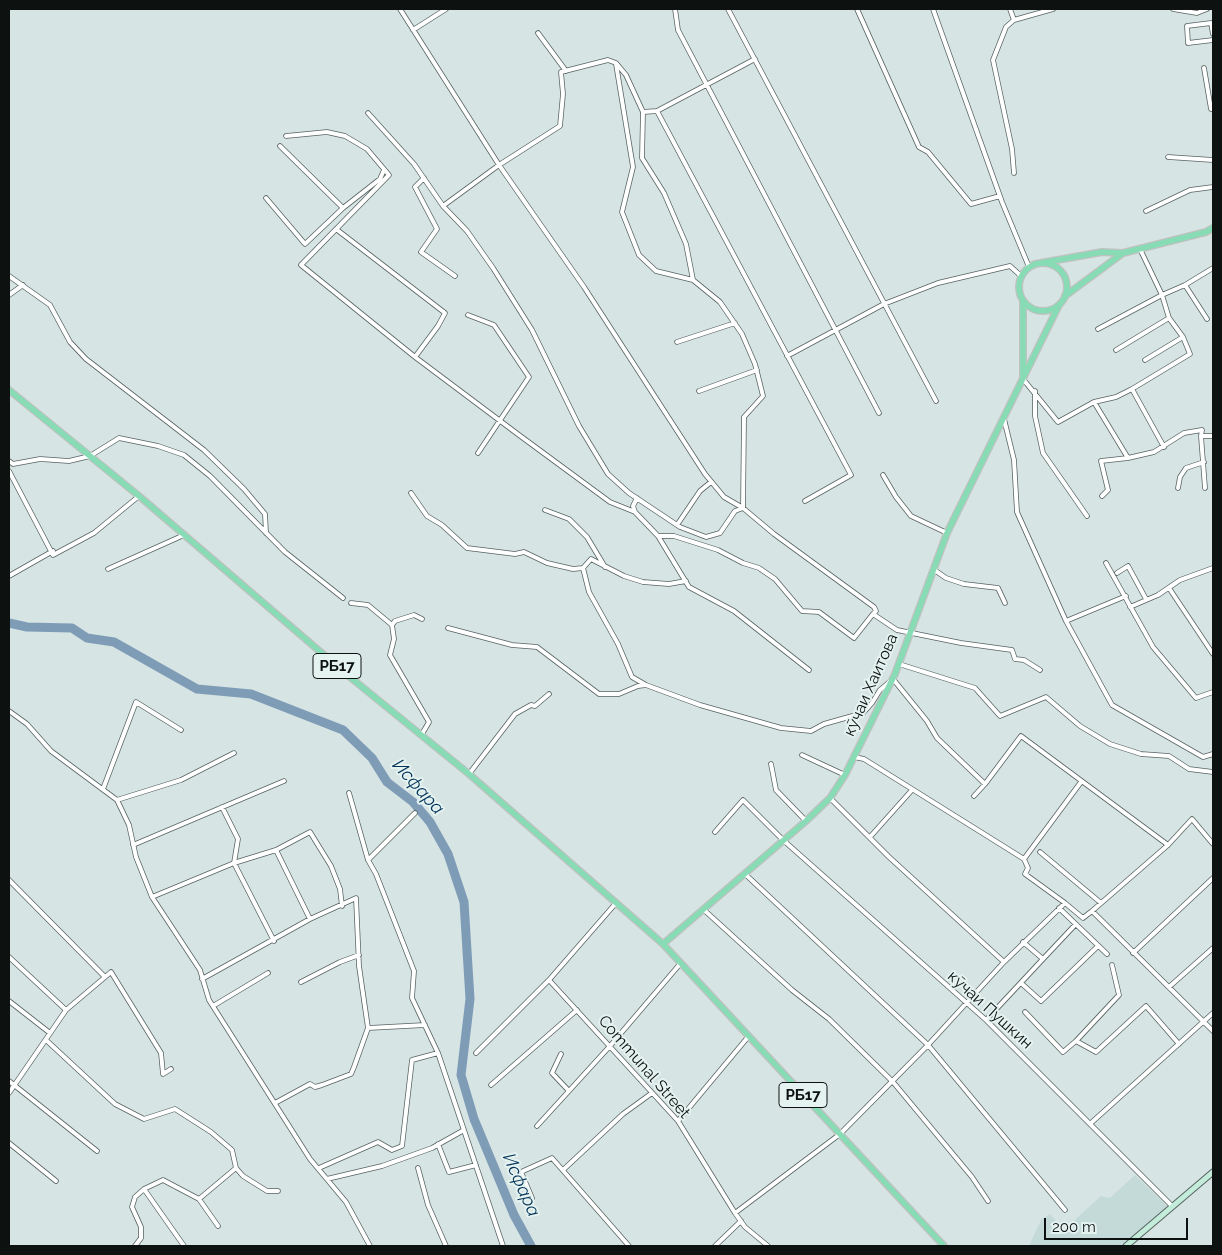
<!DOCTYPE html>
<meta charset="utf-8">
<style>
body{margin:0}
#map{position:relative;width:1222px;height:1255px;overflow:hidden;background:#d6e4e3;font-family:Raleway,sans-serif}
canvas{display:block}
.frame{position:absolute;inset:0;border:10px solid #0d1211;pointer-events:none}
.scale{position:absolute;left:1044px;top:1218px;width:144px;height:22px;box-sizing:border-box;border:2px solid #0d1211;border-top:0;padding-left:6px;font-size:15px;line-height:18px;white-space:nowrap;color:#0d1211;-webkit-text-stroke:4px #e4f2f0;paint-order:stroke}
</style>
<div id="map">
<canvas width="1222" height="1255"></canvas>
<div class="frame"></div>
<div class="scale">200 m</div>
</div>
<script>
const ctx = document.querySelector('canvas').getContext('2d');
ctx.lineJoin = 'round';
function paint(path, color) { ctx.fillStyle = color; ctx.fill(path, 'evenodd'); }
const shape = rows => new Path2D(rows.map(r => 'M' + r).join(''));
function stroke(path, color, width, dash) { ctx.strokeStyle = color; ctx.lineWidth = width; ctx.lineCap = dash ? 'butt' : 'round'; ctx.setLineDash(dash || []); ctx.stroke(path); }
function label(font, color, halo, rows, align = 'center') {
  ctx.font = font + ' Raleway,sans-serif'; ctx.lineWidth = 4; ctx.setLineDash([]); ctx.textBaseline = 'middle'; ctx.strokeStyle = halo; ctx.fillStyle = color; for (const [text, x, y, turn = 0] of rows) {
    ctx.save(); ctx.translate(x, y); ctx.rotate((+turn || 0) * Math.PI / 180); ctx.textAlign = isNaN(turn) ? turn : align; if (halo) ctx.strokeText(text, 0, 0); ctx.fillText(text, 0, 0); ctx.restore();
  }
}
paint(shape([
 [1135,1175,1168,1207,1122,1246,1024,1246,1029,1246,1041,1220,1050,1214,1064,1230,1101,1196,1110,1198]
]), '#c3dad8');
stroke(shape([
 [9,623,27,627,72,628,87,638,114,642,197,689,251,694,343,730,372,758,387,782,413,802,430,822,448,854,464,902,470,999,461,1075,474,1119,514,1215,531,1246]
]), '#7f9cb7', 9);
const minor = shape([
 [400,9,499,165,584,287,705,474,724,497,743,508,774,534,874,607,876,611,873,614,897,630,961,643,1012,650,1015,659,1024,660,1040,670],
 [675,9,678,30,879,413],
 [728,9,936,401],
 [857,9,919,147,928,152,971,204,1000,196],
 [933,9,1002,202,1029,267],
 [1010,9,1014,20,1053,9],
 [1173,9,1197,13,1207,9],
 [1014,20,1006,27,993,60,1012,149,1014,173],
 [413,30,446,9],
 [538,33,566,71],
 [1213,34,1211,23,1187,26,1188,43,1213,40],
 [616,64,633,167,622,212,639,255,656,271,693,280],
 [1204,68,1211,109,1213,109],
 [657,111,851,475,805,501],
 [368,113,414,164,443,206,467,231,493,268,532,330,579,426,608,474,629,493,680,527,706,537,720,533,735,511,743,508,744,417,763,396,755,364,742,334,720,302,693,280,686,244,664,193,642,158,643,112],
 [286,136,327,132,345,136,367,149,389,175,301,265,415,357,519,435,610,502,635,512],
 [1168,157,1213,160],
 [424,178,415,187,437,229,421,252,455,276],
 [266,198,305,244,343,208,280,146],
 [443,206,499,165,560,126,563,94,561,72,608,60,616,63,626,75,643,112,657,111,755,59],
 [343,208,380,179,384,170],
 [1146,211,1190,190,1213,187],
 [336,229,445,313,438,326,415,357],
 [9,276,50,305,70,342,86,359,204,450,244,489,265,514,266,533],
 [1185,285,1213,268],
 [9,295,23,285],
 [468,315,494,325,529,377,478,453],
 [1098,329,1162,295,1140,249],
 [677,342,735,323],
 [1116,350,1169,318,1162,295,1185,285,1207,319],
 [787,356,884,304,938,283,1010,266,1021,276],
 [1145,360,1183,337,1169,318],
 [1023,379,1058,422,1094,402,1116,397,1132,389,1164,447],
 [1132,389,1190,354,1183,337],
 [699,391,757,370],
 [1035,391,1035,416,1043,453,1087,516],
 [1094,402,1128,458,1154,452,1184,433,1202,430,1201,436,1213,436],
 [1004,419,1014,460,1017,512,1066,621,1112,705,1203,757,1213,754],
 [1201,436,1205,488],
 [9,461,13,464,40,459,69,461,90,456,119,438,158,446,184,455,210,476,285,552,343,598],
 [9,471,53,555,94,533,139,496],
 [883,475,896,497,911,516,947,533],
 [1178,488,1180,477,1186,468,1204,462],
 [411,493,427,516,442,525,467,548,515,554,524,552,547,563,573,569,583,568],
 [1102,496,1108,490,1101,461,1128,458],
 [637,498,633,506,635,512,658,536,674,536,718,550,743,563,759,568,775,579,802,611,819,612,854,638,873,614],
 [545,510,569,519,587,537,605,567],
 [677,525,700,491,711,482],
 [658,536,689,587,734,611,809,670],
 [1106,563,1153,647,1196,698,1213,692],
 [108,569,184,535],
 [933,569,946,578,964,584,998,588,1005,603],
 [1117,573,1128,566,1146,599],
 [9,576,53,551],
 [686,581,669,584,643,582,624,576,591,559,583,568,589,592,618,644,632,677,646,685,700,705,781,728,811,731,824,724,863,713,872,703,880,690,893,679,927,721,937,738,985,784,1021,736,1168,845],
 [1169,588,1213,654],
 [351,603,368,605,392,625,394,639,390,655,429,722,422,734],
 [1130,607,1158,595,1180,580,1213,568],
 [1066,621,1126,596],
 [392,625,395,621,414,615,422,619],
 [448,628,512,645,537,647,599,694,619,694,638,686,646,685],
 [899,664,975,688,1000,716,1046,697,1080,726,1110,744,1141,754,1169,756,1189,769,1213,772],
 [9,711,27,724,51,751,117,800,129,825,136,857,152,897,200,970,209,1000,310,1159,346,1202,370,1246],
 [802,755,845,775],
 [854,757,864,759,1024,859,1028,868,1025,874,1065,903],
 [771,764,776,790,806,821],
 [469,774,515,714,531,705,535,706,549,694],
 [103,789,136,702,181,730],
 [349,793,368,860,376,874,414,971,412,998,438,1053,503,1246],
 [974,796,985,784],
 [830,798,889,857,1004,962],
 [117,800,181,780,234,753],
 [715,832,743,800,783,840,986,1020,1172,1206],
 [870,837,912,790],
 [133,845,284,781],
 [276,850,310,919],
 [1040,852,1101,903],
 [1024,859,1081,782],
 [368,860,415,813],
 [745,874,928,1045,1065,1210],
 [9,880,104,976],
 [152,897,234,863,238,839,222,807],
 [1059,908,1107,954],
 [703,909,792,990,829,1019,893,1082,972,1177,988,1201],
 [1092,911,1168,845,1192,819,1213,844],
 [274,941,234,863,276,850,310,832,331,866,340,889,342,906],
 [1133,953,1213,878],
 [9,957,66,1010],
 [1043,959,1075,925],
 [202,979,310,919,356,898,359,966,368,1028,354,1067,351,1074,322,1085,315,1087,310,1084,275,1103],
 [549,980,678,1121,735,1213,745,1227,768,1246],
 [301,982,340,962,359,955],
 [1021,983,1041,1001,1098,946],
 [1169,987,1213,948],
 [9,1001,50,1033],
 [213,1006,268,973],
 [1025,1012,1063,1052,1076,1041,1096,1052,1146,1006,1179,1044],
 [986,1020,1043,959,1023,942],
 [368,1028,425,1025],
 [46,1040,115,1104,144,1119,175,1109,211,1132,232,1150,236,1168,199,1199],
 [1076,1041,1119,995,1112,965],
 [476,1053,549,980,616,903],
 [561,1054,552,1073,569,1091],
 [9,1081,97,1151],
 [491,1085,577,1010],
 [9,1093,66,1010,111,972,161,1053,163,1074,171,1069],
 [678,1121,748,1037],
 [1091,1123,1213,1013],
 [537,1126,610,1046,680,964],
 [9,1143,56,1181],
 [438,1144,449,1172,476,1165],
 [236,1168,243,1176,267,1191,278,1191],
 [319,1168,378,1142,392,1150,402,1146,412,1060,438,1053],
 [418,1168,428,1205,446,1246],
 [563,1170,623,1114,652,1093],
 [327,1179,382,1166,432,1148,464,1130],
 [144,1189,184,1246],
 [532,1198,521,1172,552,1158,629,1246],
 [735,1213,840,1134,928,1045,1004,962,1065,903,1083,918,1092,911,1213,1031],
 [135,1246,141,1238,141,1227,132,1207,135,1197,144,1189,163,1180,199,1199,218,1226],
 [715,1246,741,1221]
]);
const secondary = shape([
 [1126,1246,1213,1172]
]);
const primary = shape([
 '1019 287a24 24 0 1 1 48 0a24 24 0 1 1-48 0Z',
 [1035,264,1102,252,1123,253,1206,232,1213,228],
 [1065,296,1123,253],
 [1023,377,1023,301],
 [9,390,139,496,345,673,469,774,663,944,944,1246],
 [663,944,806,821,830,798,845,775,895,674,947,533,1059,305]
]);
stroke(minor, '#576362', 5.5);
stroke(secondary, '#576362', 7);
stroke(primary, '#c0c1c1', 8);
stroke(minor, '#fff', 4);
stroke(secondary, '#c3edda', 5);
stroke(primary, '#88dcb5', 5.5);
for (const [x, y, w] of [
 [337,666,48],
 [803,1095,48]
]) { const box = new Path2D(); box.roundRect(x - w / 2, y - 12.5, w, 25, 4); ctx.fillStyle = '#e4f2f0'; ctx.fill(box); stroke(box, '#0d1211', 1); }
label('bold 15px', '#0d1211', null, [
 ["РБ17",337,666],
 ["РБ17",803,1095]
]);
label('16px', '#0d1211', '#e4f2f0', [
 ["кӯчаи Хаитова",871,685,-66],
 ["кӯчаи Пушкин",990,1010,42],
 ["Communal Street",644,1067,49]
]);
label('italic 18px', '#023257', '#e4f2f0', [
 ["Исфара",418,787,48],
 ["Исфара",521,1185,66]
]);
</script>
